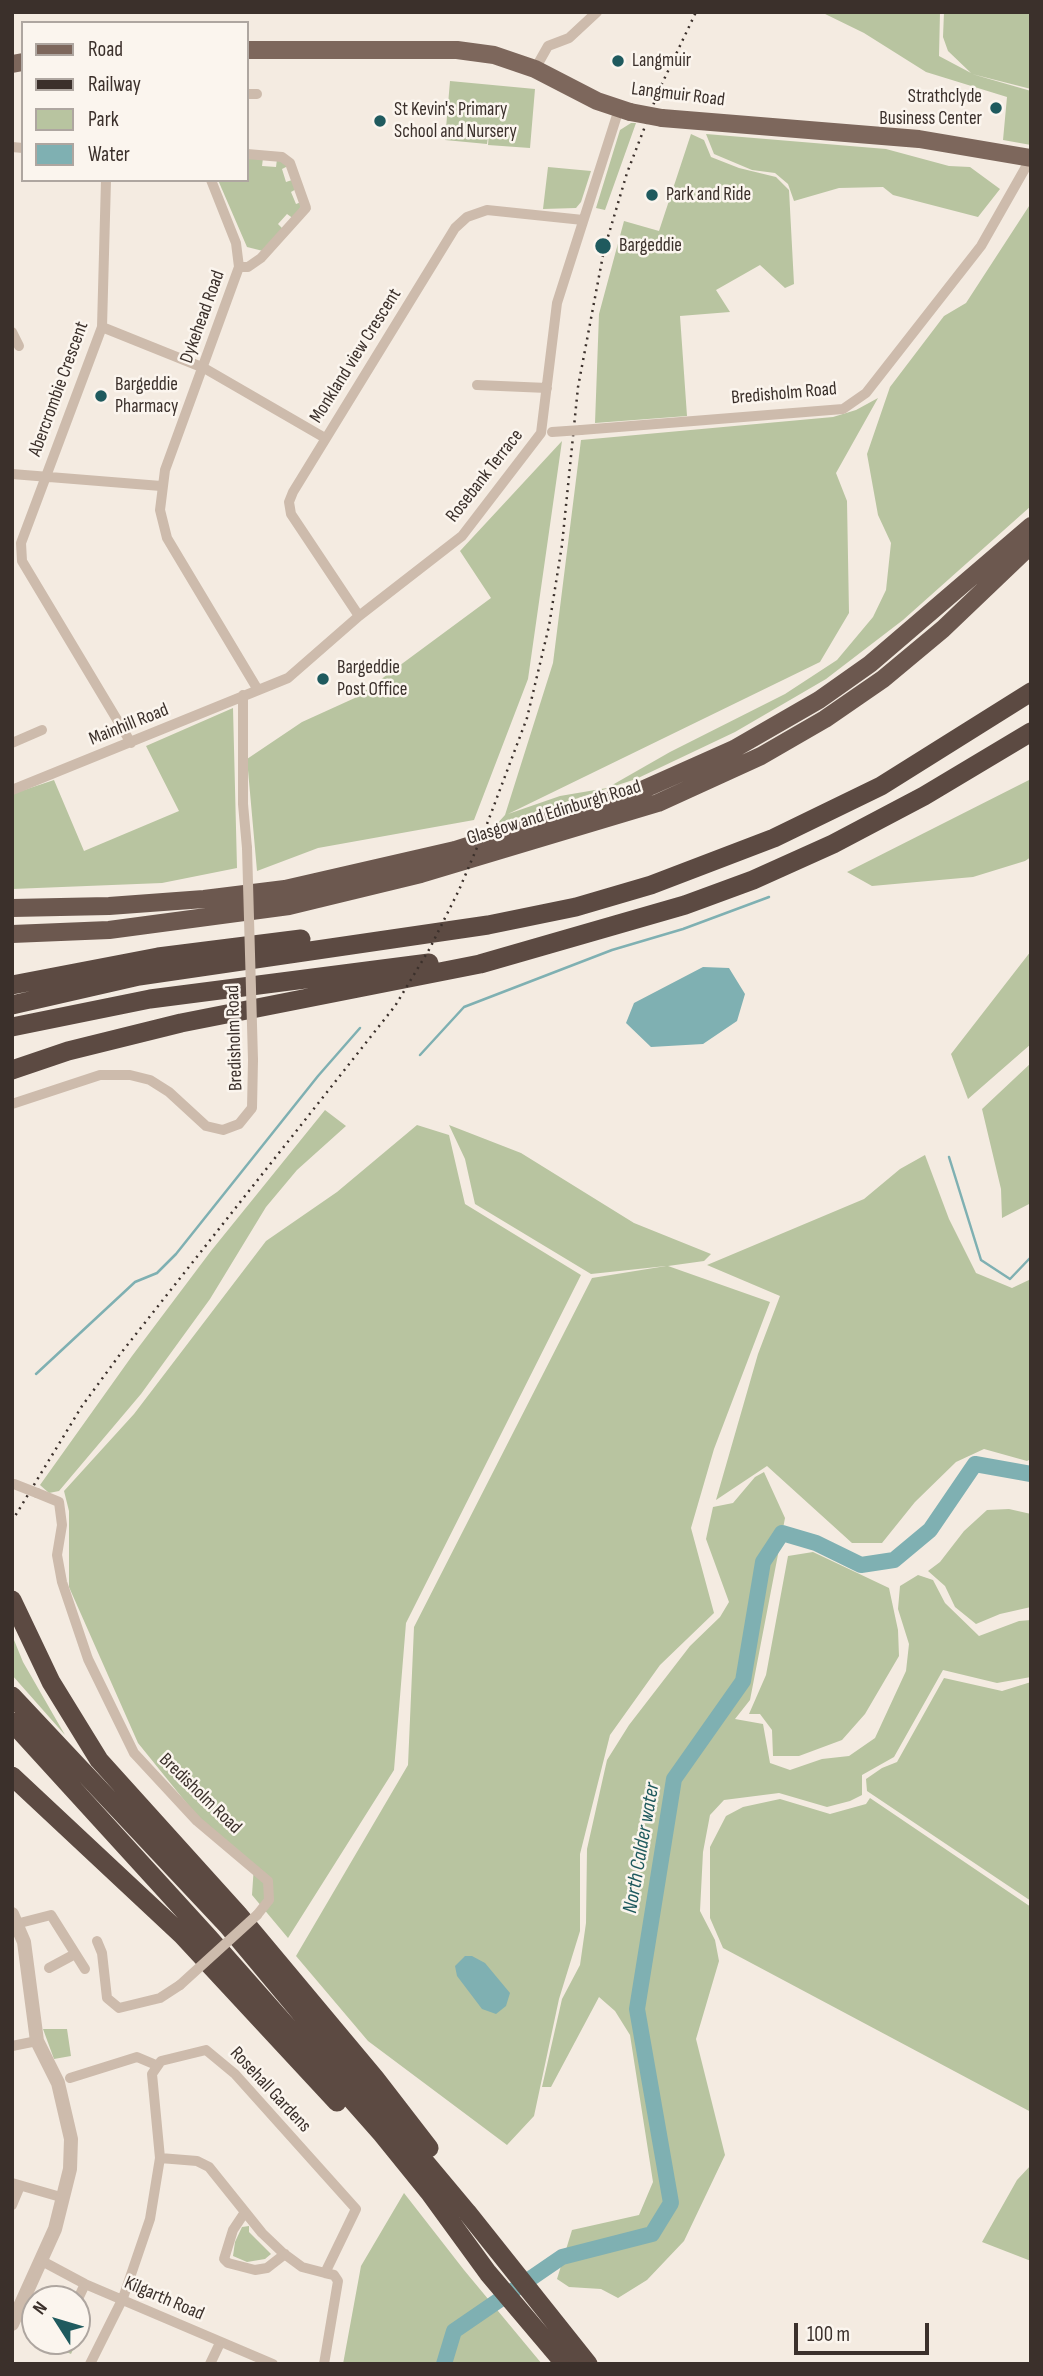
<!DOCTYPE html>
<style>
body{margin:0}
#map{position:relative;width:1043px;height:2376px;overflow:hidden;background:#f4ebe1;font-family:"Sofia Sans Condensed",sans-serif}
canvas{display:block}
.frame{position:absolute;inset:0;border:14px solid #3b302b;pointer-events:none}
.legend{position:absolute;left:21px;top:21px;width:228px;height:161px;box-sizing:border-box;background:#fbf5ee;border:2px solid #aea6a0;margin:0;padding:9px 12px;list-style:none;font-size:21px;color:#3b302b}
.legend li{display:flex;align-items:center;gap:14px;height:35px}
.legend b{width:35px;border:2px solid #aea6a0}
.north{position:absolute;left:21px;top:2285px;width:70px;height:70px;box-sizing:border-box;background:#fbf5ee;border:2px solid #aea6a0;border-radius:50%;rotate:307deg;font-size:19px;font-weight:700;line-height:28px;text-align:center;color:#3b302b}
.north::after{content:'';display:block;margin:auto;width:24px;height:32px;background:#1f5a5e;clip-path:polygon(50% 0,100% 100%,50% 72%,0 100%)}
.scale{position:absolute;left:794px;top:2323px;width:135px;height:32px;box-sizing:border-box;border:4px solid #3b302b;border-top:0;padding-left:9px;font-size:21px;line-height:24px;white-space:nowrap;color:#3b302b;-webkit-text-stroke:5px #fbf5ee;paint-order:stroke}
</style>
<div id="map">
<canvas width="1043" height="2376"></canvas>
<div class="frame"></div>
<ul class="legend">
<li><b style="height:9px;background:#7d675c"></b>Road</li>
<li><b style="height:9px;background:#3b302b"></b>Railway</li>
<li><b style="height:19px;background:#b8c4a0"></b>Park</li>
<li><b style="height:19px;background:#7fb0b2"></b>Water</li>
</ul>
<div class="north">N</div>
<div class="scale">100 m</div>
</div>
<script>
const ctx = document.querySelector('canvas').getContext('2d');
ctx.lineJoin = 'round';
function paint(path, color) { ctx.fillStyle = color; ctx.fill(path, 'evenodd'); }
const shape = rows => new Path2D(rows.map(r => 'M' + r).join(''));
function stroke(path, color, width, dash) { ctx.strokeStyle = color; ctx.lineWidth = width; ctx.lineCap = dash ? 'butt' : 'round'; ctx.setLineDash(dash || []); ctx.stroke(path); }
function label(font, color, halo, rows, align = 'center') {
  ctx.font = font + ' "Sofia Sans Condensed",sans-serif'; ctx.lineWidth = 5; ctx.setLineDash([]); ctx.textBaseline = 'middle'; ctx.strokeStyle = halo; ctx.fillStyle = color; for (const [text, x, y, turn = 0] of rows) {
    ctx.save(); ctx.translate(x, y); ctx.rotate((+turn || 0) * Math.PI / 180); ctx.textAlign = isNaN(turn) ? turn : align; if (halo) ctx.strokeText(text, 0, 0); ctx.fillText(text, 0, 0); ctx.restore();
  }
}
paint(shape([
 [821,12,940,12,939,56,971,73,948,51,943,37,944,12,1031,12,1031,89,972,74,1031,91,1031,145,1003,140,1007,97,926,72,864,33],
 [450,81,535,89,530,148,488,145,490,121,487,144,445,140],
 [631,123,636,123,605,210,596,208,620,130],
 [691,134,704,140,711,157,739,168,776,177,789,190,794,284,785,288,760,265,716,290,730,312,680,316,687,416,595,423,599,314,624,221,659,231],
 [706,134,886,149,949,166,970,167,1000,189,978,217,893,195,883,187,839,188,794,201,788,184,775,173,752,170,714,154],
 [247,158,263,158,262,166,276,167,277,159,288,166,282,169,286,182,295,179,298,188,291,192,296,204,304,201,294,219,287,214,278,224,284,230,263,251,247,247,218,180,247,180],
 [548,167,591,171,581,202,576,208,543,209],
 [1031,203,1031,506,903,620,826,679,790,700,735,732,636,779,496,825,505,815,553,663,581,440,833,417,856,410,878,398,836,473,847,501,849,613,820,662,508,814,560,796,607,788,670,752,785,694,837,660,873,617,886,590,891,543,878,515,867,454,890,387,944,316,966,303],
 [562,441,528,679,474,820,318,848,257,871,247,759,302,722,357,697,491,598,460,551],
 [233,708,237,868,162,883,12,889,12,794,54,780,84,851,179,811,146,746],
 [1031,779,1031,857,1025,861,973,877,872,886,847,872],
 [1031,951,1031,1044,968,1099,951,1054],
 [1031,1063,1031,1203,1002,1218,1001,1189,982,1109],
 [325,1110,346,1126,297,1170,266,1207,210,1299,141,1394,59,1491,49,1493,40,1485,132,1356,211,1251],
 [417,1125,449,1135,465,1204,581,1275,406,1623,394,1770,288,1938,252,1895,254,1865,201,1821,138,1743,69,1587,69,1511,64,1491,134,1414,266,1241,337,1192],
 [449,1125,521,1153,634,1223,711,1254,704,1261,668,1266,770,1302,714,1449,691,1528,714,1613,660,1665,610,1735,580,1854,580,1931,559,1999,534,2116,507,2145,368,2041,296,1956,408,1765,414,1627,592,1278,666,1266,591,1274,475,1204,465,1159],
 [925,1155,949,1219,976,1273,1012,1288,1031,1279,1031,1459,1027,1461,984,1449,956,1462,915,1502,882,1543,852,1543,767,1466,716,1500,758,1354,780,1296,707,1265,864,1199,900,1169],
 [764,1472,785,1518,750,1700,735,1719,763,1724,770,1763,790,1770,822,1759,849,1756,875,1738,906,1671,909,1644,898,1609,900,1586,918,1575,933,1580,945,1603,979,1636,1019,1621,1031,1620,1031,1677,997,1683,943,1670,894,1757,862,1775,862,1795,850,1801,827,1807,779,1793,724,1800,710,1815,703,1852,700,1911,715,1940,719,1961,696,2039,725,2155,684,2241,647,2280,618,2298,601,2289,569,2287,557,2279,572,2230,639,2215,653,2182,630,2035,615,2011,599,1997,551,2087,542,2087,562,1999,580,1965,586,1923,587,1849,607,1760,629,1725,690,1646,720,1617,729,1602,706,1539,713,1507,733,1503,755,1477],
 [1009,1509,1031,1514,1031,1607,1000,1614,976,1624,955,1607,945,1586,928,1571,940,1562,964,1531,987,1510],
 [813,1552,889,1588,898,1630,899,1656,865,1714,842,1740,799,1756,773,1756,772,1730,760,1714,749,1714,766,1675,788,1556],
 [12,1635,23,1662,65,1735,12,1675],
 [944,1678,1002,1691,1031,1682,1031,1901,867,1791,866,1779,882,1768,897,1762],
 [870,1798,1031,1907,1031,2112,723,1948,710,1918,710,1847,726,1816,743,1807,780,1799,830,1814,866,1804],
 [43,2029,67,2029,71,2056,54,2059],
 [1031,2165,1031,2261,982,2242,1017,2180],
 [404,2193,464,2270,542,2364,343,2364,361,2266],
 [249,2226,249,2232,271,2254,265,2259,247,2262,233,2256,235,2242,242,2227],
 [42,2341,77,2341,71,2354]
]), '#b8c4a0');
paint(shape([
 [703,967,729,968,745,994,737,1021,703,1044,651,1047,626,1023,634,1003],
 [465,1956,472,1956,485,1963,510,1993,506,2006,496,2014,482,2009,457,1976,455,1966]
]), '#7fb0b2');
stroke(shape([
 [420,1055,464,1007,612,950,683,929,769,897],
 [949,1157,981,1260,1010,1279,1031,1257],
 [36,1374,135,1282,157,1273,176,1254,318,1076,360,1028]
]), '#7fb0b2', 2.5);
stroke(shape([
 [444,2364,454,2331,562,2257,652,2234,671,2203,637,2009,674,1779,743,1681,763,1562,782,1533,816,1543,861,1565,894,1560,930,1530,975,1464,1031,1474]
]), '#7fb0b2', 16);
stroke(shape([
 [535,69,548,46,569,38,597,12],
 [247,94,257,94],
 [12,147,23,148],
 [106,180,102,327,21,543,22,561,131,743],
 [211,180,236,243,239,267,165,470,160,510,167,538,258,690],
 [239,267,248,267,261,258,306,208,290,163,282,157,247,154],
 [102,327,204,368,325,438],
 [12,332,19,346],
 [477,385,547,388],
 [581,430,843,409,866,393,981,246,1031,158],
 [12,474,161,486],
 [359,616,291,514,289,502,293,492,455,228,467,217,487,210,583,220],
 [243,695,243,804,247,848],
 [12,743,42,730],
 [12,790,288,678,359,616,462,536,541,433,557,303,619,109],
 [12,1104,100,1075,130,1075,150,1080,169,1092,206,1126,223,1130,239,1124,252,1108,253,1060],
 [37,1493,59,1502,62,1525,57,1555,62,1582,88,1659,134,1753,197,1821,268,1881,269,1900,257,1915],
 [16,1924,51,1915,85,1969],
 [97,1941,102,1953,107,1998,119,2008,160,1998,180,1985],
 [49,1968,75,1954],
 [12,2046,37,2041],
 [70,2078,137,2057,156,2065],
 [160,2158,197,2161,209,2167,262,2233,283,2253,302,2267,325,2273],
 [12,2183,64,2198],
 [12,2205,20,2186],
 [245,2212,233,2230,224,2259,228,2263,255,2270,267,2268,285,2254],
 [42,2261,85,2284,273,2364],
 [77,2301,85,2284],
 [90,2364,123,2298,150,2219,160,2158,152,2074,161,2061,206,2050,235,2074,356,2209,325,2273,334,2275,338,2281,324,2364],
 [210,2364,220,2343]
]), '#cdbbac', 10);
stroke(shape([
 [12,1914,24,1942,37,2041,58,2083,71,2139,70,2169,55,2229,12,2324]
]), '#cdbbac', 14);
stroke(shape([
 [247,50,457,50,494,55,535,69,597,101,630,112],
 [12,64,23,62],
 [662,118,919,139,1031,158]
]), '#7d675c', 18);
stroke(shape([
 [12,908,109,906,204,899,285,889,455,850,642,790,734,749,819,700,870,664,1031,526],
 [12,934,109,930,289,906,421,874,658,803,761,756,825,719,883,679,943,629,1031,545]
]), '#6c584f', 18);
stroke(shape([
 [12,985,158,957,301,939],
 [12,1005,139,976,488,925,576,907,651,885,774,838,881,786,1031,692],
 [12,1027,150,999,429,963],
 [12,1070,68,1051,181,1023,480,964,685,905,753,880,833,844,924,796,1031,732],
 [12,1600,51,1682,99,1760,238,1914,375,2078,429,2148],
 [12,1696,227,1925,467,2212,588,2364],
 [12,1722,209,1938,382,2134,429,2192,488,2273,565,2364],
 [12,1776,182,1935,337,2102]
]), '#5c4a42', 19);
stroke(shape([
 [12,1521,82,1406,121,1353,395,1006,430,948,459,890,487,824,527,718,549,626,562,545,578,387,604,250,627,173,659,90,696,12]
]), '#3b302b', 2.5, [2, 5]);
stroke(shape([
 [552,432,581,430],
 [247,848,253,1060],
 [14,1484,37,1493],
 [180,1985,257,1915]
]), '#cdbbac', 10);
stroke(shape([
 [630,112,662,118]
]), '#7d675c', 18);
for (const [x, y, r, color] of [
 [618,61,7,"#1f5a5e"],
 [996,108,7,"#1f5a5e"],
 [380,121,7,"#1f5a5e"],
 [652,195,7,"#1f5a5e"],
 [603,246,9,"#1f5a5e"],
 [101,396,7,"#1f5a5e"],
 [323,679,7,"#1f5a5e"]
]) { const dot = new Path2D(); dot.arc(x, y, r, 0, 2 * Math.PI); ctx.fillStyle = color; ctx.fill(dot); stroke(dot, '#fbf5ee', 2.5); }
label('19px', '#3b302b', '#fbf5ee', [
 ["Langmuir",632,61],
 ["Strathclyde",982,97,"right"],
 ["Business Center",982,119,"right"],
 ["St Kevin's Primary",394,110],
 ["School and Nursery",394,132],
 ["Park and Ride",666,195],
 ["Bargeddie",619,246],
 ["Bargeddie",115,385],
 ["Pharmacy",115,407],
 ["Bargeddie",337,668],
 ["Post Office",337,690]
], 'left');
label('19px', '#3b302b', '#fbf5ee', [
 ["Langmuir Road",678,95,7],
 ["Dykehead Road",203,317,-70],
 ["Monkland view Crescent",356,356,-58],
 ["Abercrombie Crescent",59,389,-70],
 ["Bredisholm Road",784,394,-5],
 ["Rosebank Terrace",485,476,-52],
 ["Mainhill Road",129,725,-22],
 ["Glasgow and Edinburgh Road",554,813,-17],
 ["Bredisholm Road",235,1038,-92],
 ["Bredisholm Road",200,1794,44],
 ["Rosehall Gardens",270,2090,47],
 ["Kilgarth Road",164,2299,23]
]);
label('italic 21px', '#1f5a5e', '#fbf5ee', [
 ["North Calder water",642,1848,-80]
]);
</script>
